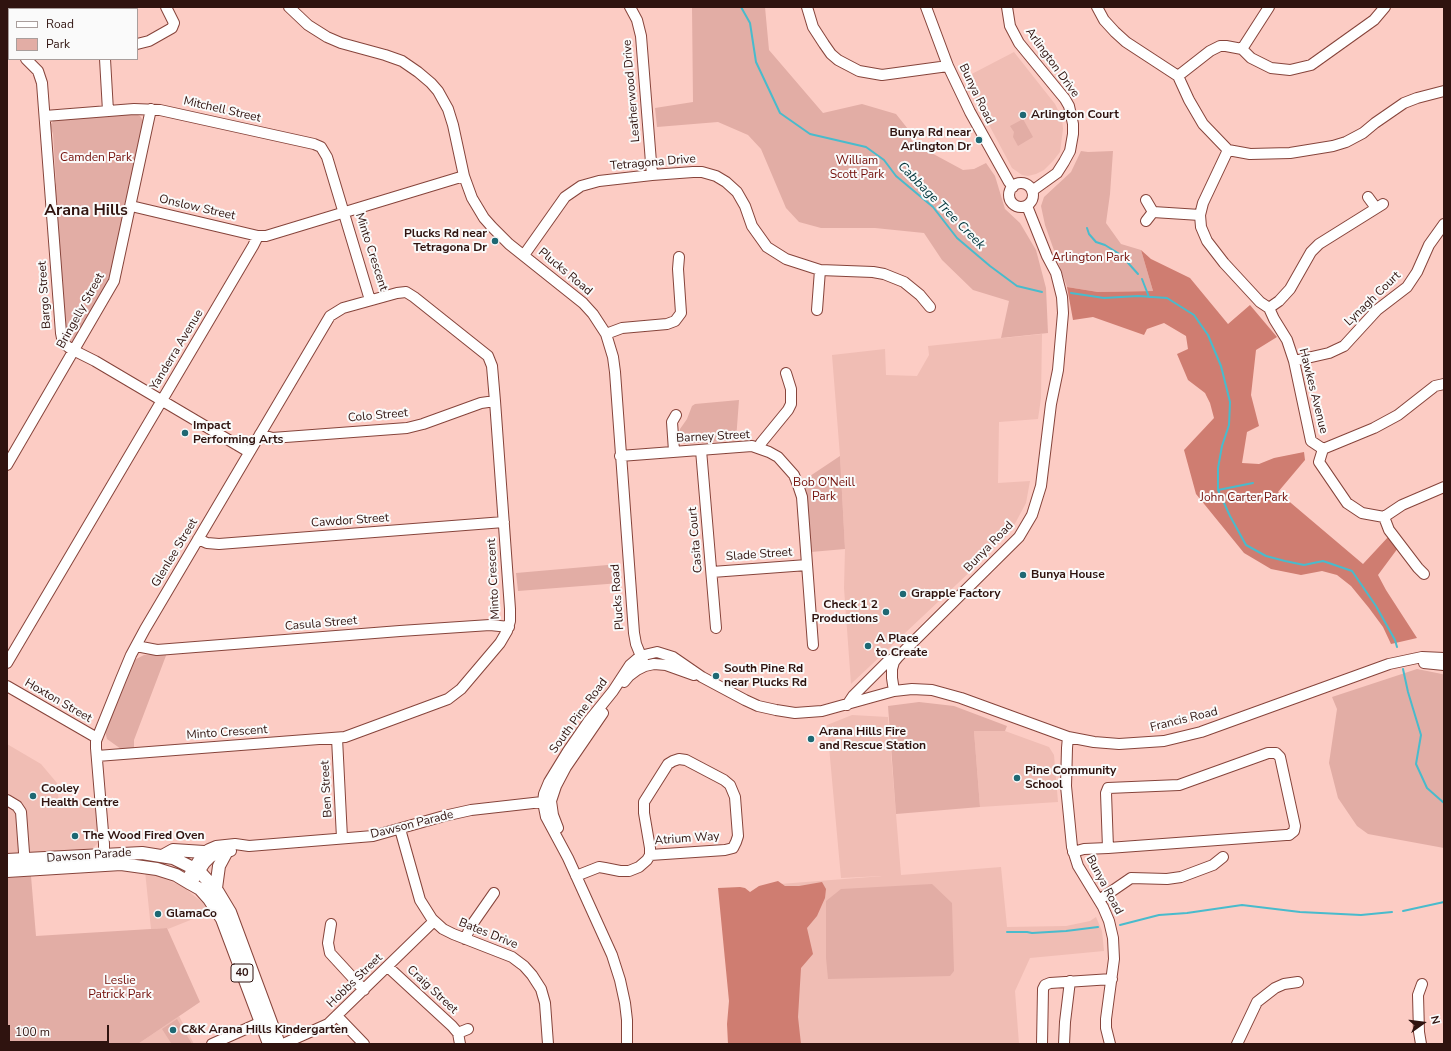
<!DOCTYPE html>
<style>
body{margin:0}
#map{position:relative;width:1451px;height:1051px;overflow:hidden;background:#fcccc4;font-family:"Nunito Sans",sans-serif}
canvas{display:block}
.frame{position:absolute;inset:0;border:8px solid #2f130f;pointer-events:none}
.legend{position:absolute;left:8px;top:8px;width:130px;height:52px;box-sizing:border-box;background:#fafafa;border:1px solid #a99e9c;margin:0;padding:5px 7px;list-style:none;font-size:12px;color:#2f130f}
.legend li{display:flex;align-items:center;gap:8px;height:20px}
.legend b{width:20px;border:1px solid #a99e9c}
.north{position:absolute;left:1403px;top:1003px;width:40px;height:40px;-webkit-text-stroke:3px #fafafa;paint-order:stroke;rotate:76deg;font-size:11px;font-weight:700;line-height:16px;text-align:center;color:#2f130f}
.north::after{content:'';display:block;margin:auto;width:14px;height:18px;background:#2f130f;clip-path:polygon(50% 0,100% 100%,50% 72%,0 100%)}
.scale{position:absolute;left:8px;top:1025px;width:101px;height:18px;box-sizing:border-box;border:2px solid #2f130f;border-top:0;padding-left:5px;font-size:12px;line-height:14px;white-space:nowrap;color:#2f130f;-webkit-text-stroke:3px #fafafa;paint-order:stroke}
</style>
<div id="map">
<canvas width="1451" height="1051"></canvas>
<div class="frame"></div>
<ul class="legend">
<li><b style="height:5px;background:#fff"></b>Road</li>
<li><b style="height:11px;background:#e2ada5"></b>Park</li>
</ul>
<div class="north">N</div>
<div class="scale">100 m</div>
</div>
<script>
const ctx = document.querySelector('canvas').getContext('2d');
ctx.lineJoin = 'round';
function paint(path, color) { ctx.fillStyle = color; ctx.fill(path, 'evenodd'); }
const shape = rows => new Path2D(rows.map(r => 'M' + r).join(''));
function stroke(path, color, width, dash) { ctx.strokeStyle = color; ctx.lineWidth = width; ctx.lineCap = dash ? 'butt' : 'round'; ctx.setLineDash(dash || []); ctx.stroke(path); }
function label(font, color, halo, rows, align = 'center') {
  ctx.font = font + ' "Nunito Sans",sans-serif'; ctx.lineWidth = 4; ctx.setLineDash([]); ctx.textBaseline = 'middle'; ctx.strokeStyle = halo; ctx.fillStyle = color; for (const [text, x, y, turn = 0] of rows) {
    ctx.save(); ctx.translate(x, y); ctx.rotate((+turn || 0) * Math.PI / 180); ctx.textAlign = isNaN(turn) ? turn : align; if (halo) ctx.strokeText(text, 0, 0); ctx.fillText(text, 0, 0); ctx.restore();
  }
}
paint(shape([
 [1014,52,1055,104,1062,118,1063,129,1060,152,1053,161,1044,170,1036,174,1028,176,1022,175,1012,168,964,78],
 [1042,334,1041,398,1038,419,999,422,998,483,1030,481,1026,503,1011,531,974,568,851,684,844,588,845,549,840,456,832,355,885,349,886,375,917,376,929,355,928,346],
 [852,715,888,717,901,875,1001,867,1007,927,1066,926,1090,921,1096,917,1102,931,1104,951,1030,958,1015,991,1019,1044,793,1044,780,884,883,876,841,878,827,725],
 [974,731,1005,731,1049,747,1054,755,1058,802,980,807],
 [7,744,41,764,57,783,59,805,96,803,98,837,97,844,90,851,33,854,30,852,28,847,25,815,7,796],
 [7,805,16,812,19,852,17,854,7,857],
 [145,871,182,886,213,911,168,929,167,928,151,929],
 [179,1016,194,1044,138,1044]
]), '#f0bdb4');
paint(shape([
 [692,7,765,7,769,50,823,113,862,104,896,114,908,129,913,143,963,170,974,169,986,163,995,176,1005,209,1020,223,1036,250,1046,288,1048,333,1001,338,1009,301,973,290,942,260,924,233,875,228,821,228,799,222,786,208,761,149,748,135,718,122,657,127,655,108,693,102],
 [136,114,140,116,144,122,111,276,73,342,69,343,65,338,54,189,56,183,53,134,51,128,51,124,55,119],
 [1023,119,1033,137,1018,146,1013,137,1014,132,1010,126],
 [1081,151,1088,152,1113,151,1110,194,1106,223,1121,244,1141,250,1153,291,1098,292,1067,287,1045,225,1041,206,1044,197,1071,172],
 [739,400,736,440,685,444,681,442,679,437,680,429,687,419,692,406,695,404],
 [840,456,845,549,811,552,807,495,804,480],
 [619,564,620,583,518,591,516,573],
 [167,653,134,740,134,749,121,749,107,739,105,731,134,660,144,655],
 [1417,669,1442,674,1444,675,1444,848,1368,834,1357,826,1338,798,1329,763,1337,709,1332,697],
 [919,702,954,706,1007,726,1005,731,974,731,980,807,896,814,888,706],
 [31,876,36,936,167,928,200,1002,138,1044,7,1044,7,878],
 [932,884,952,903,954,971,950,976,828,979,826,958,826,901,841,889],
 [177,1019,192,1044,171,1044,171,1043,162,1029]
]), '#e2ada5');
paint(shape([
 [1141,250,1151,259,1190,278,1228,324,1250,305,1277,337,1256,350,1251,395,1259,426,1247,432,1242,463,1259,464,1274,458,1304,452,1305,460,1278,492,1363,564,1389,536,1398,548,1378,575,1386,590,1417,638,1391,644,1383,627,1369,608,1351,586,1337,575,1322,571,1301,575,1271,569,1244,553,1196,494,1184,450,1214,418,1210,403,1205,393,1188,380,1177,354,1188,349,1186,336,1164,323,1147,329,1144,335,1093,317,1073,320,1067,287,1098,292,1153,291],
 [778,881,785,886,799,886,822,882,826,889,825,898,817,916,807,928,813,954,801,968,798,1017,801,1044,728,1044,727,1024,729,1001,718,888,740,887,745,888,750,892,759,886]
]), '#cf7d71');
stroke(shape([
 [741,7,750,23,756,62,780,113,810,134,866,147,884,160,896,176,933,207,957,238,990,266,1017,286,1042,292],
 [1087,228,1089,234,1096,242,1105,245,1121,255,1138,274],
 [1142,279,1149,297],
 [1071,293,1104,298,1138,296,1167,298,1194,315,1208,335,1221,366,1230,402,1229,425,1222,446,1218,468,1218,490,1230,516,1246,545,1266,556,1285,561,1304,565,1323,561,1352,571,1376,606,1395,640,1397,647],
 [1218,490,1253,483],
 [1403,669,1408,692,1421,735,1416,764,1427,788,1444,803],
 [1403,911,1444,902],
 [1120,925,1159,915,1187,913,1242,905,1300,912,1361,915,1392,912],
 [1007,932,1027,932,1032,933,1066,931,1098,927]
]), '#49bbcc', 2);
const minor = shape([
 [84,7,86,9],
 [289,7,308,25,327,37,341,43,385,55,402,61,418,72,431,83,438,91,448,109,453,125,464,176,472,198,484,218,492,227,509,244,583,303,593,314,606,334,613,357,615,372,634,633,636,644,645,666],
 [630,7,637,20,641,36,652,175],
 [807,7,813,27,824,44,831,54,838,60,859,71,882,75,948,66],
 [926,7,948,66,970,112,1009,182,1013,187],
 [1007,7,1010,26,1019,43,1065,99,1069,106,1073,124,1073,134,1070,151,1064,162,1057,173,1032,191],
 [1097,7,1104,20,1115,32,1126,42,1178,76,1189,100,1203,124,1228,150,1250,154,1290,153,1333,146,1346,142,1363,133,1375,123,1404,103,1417,98,1444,91],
 [137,44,149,41,172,28,174,23,166,7],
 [1242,49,1269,7],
 [7,52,9,53],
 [26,59,38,71,42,83,61,333,63,343,71,349,95,361,249,452],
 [105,59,108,111],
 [1178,76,1210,51,1220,46,1226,46,1242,49,1251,58,1271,68,1290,70,1311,65,1374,20,1385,7],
 [45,116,134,109,160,110,314,144,321,147,327,157,370,300],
 [1228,150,1203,203,1200,215,1201,227,1207,241,1224,263,1260,302,1269,308,1274,319,1287,340,1294,361,1311,441,1323,449,1319,462,1347,503,1362,513,1384,517,1402,505,1444,487],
 '1009 195a12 12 0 1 1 24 0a12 12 0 1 1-24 0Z',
 [1368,197,1376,208],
 [1146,200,1153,212,1146,221],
 [131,206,258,236,266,236,464,176],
 [1153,212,1200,215],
 [524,255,565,197,581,186,599,181,652,175,693,172,702,172,716,176,726,182,737,192,745,206,752,226,767,247,786,259,820,270,873,272,884,274,904,282,920,295,930,307],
 [1269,308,1279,301,1290,289,1311,252,1319,244,1383,204],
 [817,310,820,270],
 [606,334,622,328,667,324,675,321,681,313,678,269,679,257],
 [1294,361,1329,353,1344,346,1377,310,1407,287,1417,272,1429,245,1444,224],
 [260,434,272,438,407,428,423,424,481,403,495,401],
 [758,448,761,443,788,410,791,404,791,389,786,373],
 [1323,449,1374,428,1398,415,1435,386,1444,384],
 [701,450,716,628],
 [674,451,672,422,676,415],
 [620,456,752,446,769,452,778,457,794,475,798,485,802,497,813,645],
 [7,465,114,281,151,109],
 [1384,517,1389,530,1418,568,1424,574],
 [198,539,207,543,219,544,504,522],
 [712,572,807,565],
 [136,646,157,650,400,631,490,625,509,627],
 [7,663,253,246,258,236],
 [1424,663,1444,665],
 [624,682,629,676,637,670,645,666,654,664,666,665,694,675],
 [7,686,97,738],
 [894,691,892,678,892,669,894,662,898,657,1019,537,1032,515,1041,486,1051,404,1058,370,1063,313,1062,297,1056,273,1047,256,1027,206],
 [847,705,853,696,888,661,898,657],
 [1068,737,1067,748,1066,786,1072,847,1078,866,1103,907,1109,921,1113,938,1114,959,1106,1019,1106,1028,1110,1044],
 [337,738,342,838],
 [97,756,345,737,448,699,461,689,500,643,507,631,510,621,510,609,495,401,492,366,488,356,414,297,406,292,397,293,343,308,330,316,145,629,131,655,121,679,96,741,96,748,104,844,104,850,100,861],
 [7,800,17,806,21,812,25,866],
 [558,828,553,815,551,801,556,786,566,767,603,713],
 [400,829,420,900,432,919,443,929,453,934,512,957,524,966,532,975,541,989,545,1003,548,1044],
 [1073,852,1084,849,1108,848,1286,835,1289,835,1294,831,1295,826,1280,757,1276,753,1268,753,1179,785,1108,788,1106,793,1108,848],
 [576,876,599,867,605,868,620,871,629,871,639,867,647,860,650,855,650,848,644,813,644,802,668,764,673,761,679,759,686,760,724,780,730,785,735,797,738,836,736,842,733,848,725,850,650,855],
 [195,878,205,863,211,857,219,853,231,851],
 [186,880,203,853,209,849,216,846,235,844,249,846,373,836,444,816,471,810,551,801],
 [1099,900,1131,878,1167,879,1181,877,1213,865,1223,857],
 [331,924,328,943,330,953,364,990],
 [465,939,471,926,494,893],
 [388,967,452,1026,458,1033,460,1044],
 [337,1016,364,1044],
 [458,1033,468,1029],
 [212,1044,268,1019],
 [283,1044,328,1024,434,921],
 [627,1044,627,1020,625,1003,620,980,612,955,568,858,546,817,543,802,544,794,549,782,568,751,588,722,613,691,630,665,637,659,644,655,657,652,673,657,702,677,745,700,758,706,776,710,795,713,822,711,894,691,912,689,932,690,961,698,1068,737,1094,742,1119,744,1164,741,1201,732,1389,664,1422,657,1444,658],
 [1042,1044,1043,989,1045,985,1050,983,1112,979],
 [1064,1044,1065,1022,1070,981],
 [1237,1044,1257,1002,1275,988,1284,984,1298,982],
 [1421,1044,1419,1032,1418,995,1422,984]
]);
const major = shape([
 [164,855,173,850,204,852],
 [7,860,142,853,173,858,199,871,218,892,230,912,279,1044],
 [7,871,121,864,157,869,176,875,191,884,200,889,209,899,222,919,269,1044],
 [216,888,219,866,227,851]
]);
stroke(minor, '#86443b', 12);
stroke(major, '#86443b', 14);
stroke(minor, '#fff', 10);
stroke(major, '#fff', 12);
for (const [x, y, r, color] of [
 [1023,115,4,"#1e6873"],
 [979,140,4,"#1e6873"],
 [495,241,4,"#1e6873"],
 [185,433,4,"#1e6873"],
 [1023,575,4,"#1e6873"],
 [903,594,4,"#1e6873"],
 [886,612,4,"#1e6873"],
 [868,646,4,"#1e6873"],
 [716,676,4,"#1e6873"],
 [811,739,4,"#1e6873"],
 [1017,778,4,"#1e6873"],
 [33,796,4,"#1e6873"],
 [75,836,4,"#1e6873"],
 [158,914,4,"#1e6873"],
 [173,1030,4,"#1e6873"]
]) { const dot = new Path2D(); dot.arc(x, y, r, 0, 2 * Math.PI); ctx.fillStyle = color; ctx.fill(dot); stroke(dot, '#fafafa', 1.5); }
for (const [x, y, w] of [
 [242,973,22]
]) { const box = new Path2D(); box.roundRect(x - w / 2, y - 9, w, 18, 3); ctx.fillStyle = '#fafafa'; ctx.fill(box); stroke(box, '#2f130f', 1); }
label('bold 11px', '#2f130f', null, [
 ["40",242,973]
]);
label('12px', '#2f130f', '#fafafa', [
 ["Arlington Drive",1052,63,54],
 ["Leatherwood Drive",632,91,-95],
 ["Bunya Road",976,94,64],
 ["Mitchell Street",222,110,13],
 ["Tetragona Drive",653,163,-5],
 ["Onslow Street",197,208,13],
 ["Minto Crescent",371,252,72],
 ["Plucks Road",565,272,40],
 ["Bargo Street",45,295,-94],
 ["Lynagh Court",1373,299,-44],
 ["Bringelly Street",81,311,-61],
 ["Yanderra Avenue",177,350,-59],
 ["Hawkes Avenue",1313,391,76],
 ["Colo Street",378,416,-5],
 ["Barney Street",713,437,-3],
 ["Cawdor Street",350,521,-4],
 ["Casita Court",696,540,-95],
 ["Bunya Road",989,547,-46],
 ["Glenlee Street",175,553,-59],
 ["Slade Street",759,555,-4],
 ["Minto Crescent",494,579,-93],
 ["Plucks Road",618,597,-94],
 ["Casula Street",321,624,-5],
 ["Hoxton Street",58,701,30],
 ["South Pine Road",579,716,-54],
 ["Francis Road",1184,720,-14],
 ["Minto Crescent",227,733,-4],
 ["Ben Street",327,789,-93],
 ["Dawson Parade",412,825,-14],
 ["Atrium Way",687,839,-4],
 ["Dawson Parade",89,856,-4],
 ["Bunya Road",1104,885,62],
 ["Bates Drive",488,934,22],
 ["Hobbs Street",355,981,-44],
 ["Craig Street",432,990,43]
]);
label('bold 12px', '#2f130f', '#fafafa', [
 ["Arlington Court",1031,115],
 ["Bunya Rd near",971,133,"right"],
 ["Arlington Dr",971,147,"right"],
 ["Plucks Rd near",487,234,"right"],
 ["Tetragona Dr",487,248,"right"],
 ["Impact",193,426],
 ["Performing Arts",193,440],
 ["Bunya House",1031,575],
 ["Grapple Factory",911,594],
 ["Check 1 2",878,605,"right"],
 ["Productions",878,619,"right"],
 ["A Place",876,639],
 ["to Create",876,653],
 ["South Pine Rd",724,669],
 ["near Plucks Rd",724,683],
 ["Arana Hills Fire",819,732],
 ["and Rescue Station",819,746],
 ["Pine Community",1025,771],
 ["School",1025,785],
 ["Cooley",41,789],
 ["Health Centre",41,803],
 ["The Wood Fired Oven",83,836],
 ["GlamaCo",166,914],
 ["C&K Arana Hills Kindergarten",181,1030]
], 'left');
label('12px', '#730f09', '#fafafa', [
 ["Camden Park",96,158],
 ["William",857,161],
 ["Scott Park",857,175],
 ["Arlington Park",1091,258],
 ["Bob O'Neill",824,483],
 ["Park",824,497],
 ["John Carter Park",1244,498],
 ["Leslie",120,981],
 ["Patrick Park",120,995]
]);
label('italic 13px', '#00363d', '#fafafa', [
 ["Cabbage Tree Creek",941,206,45]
]);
label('bold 16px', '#2f130f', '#fafafa', [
 ["Arana Hills",86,211]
]);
</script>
